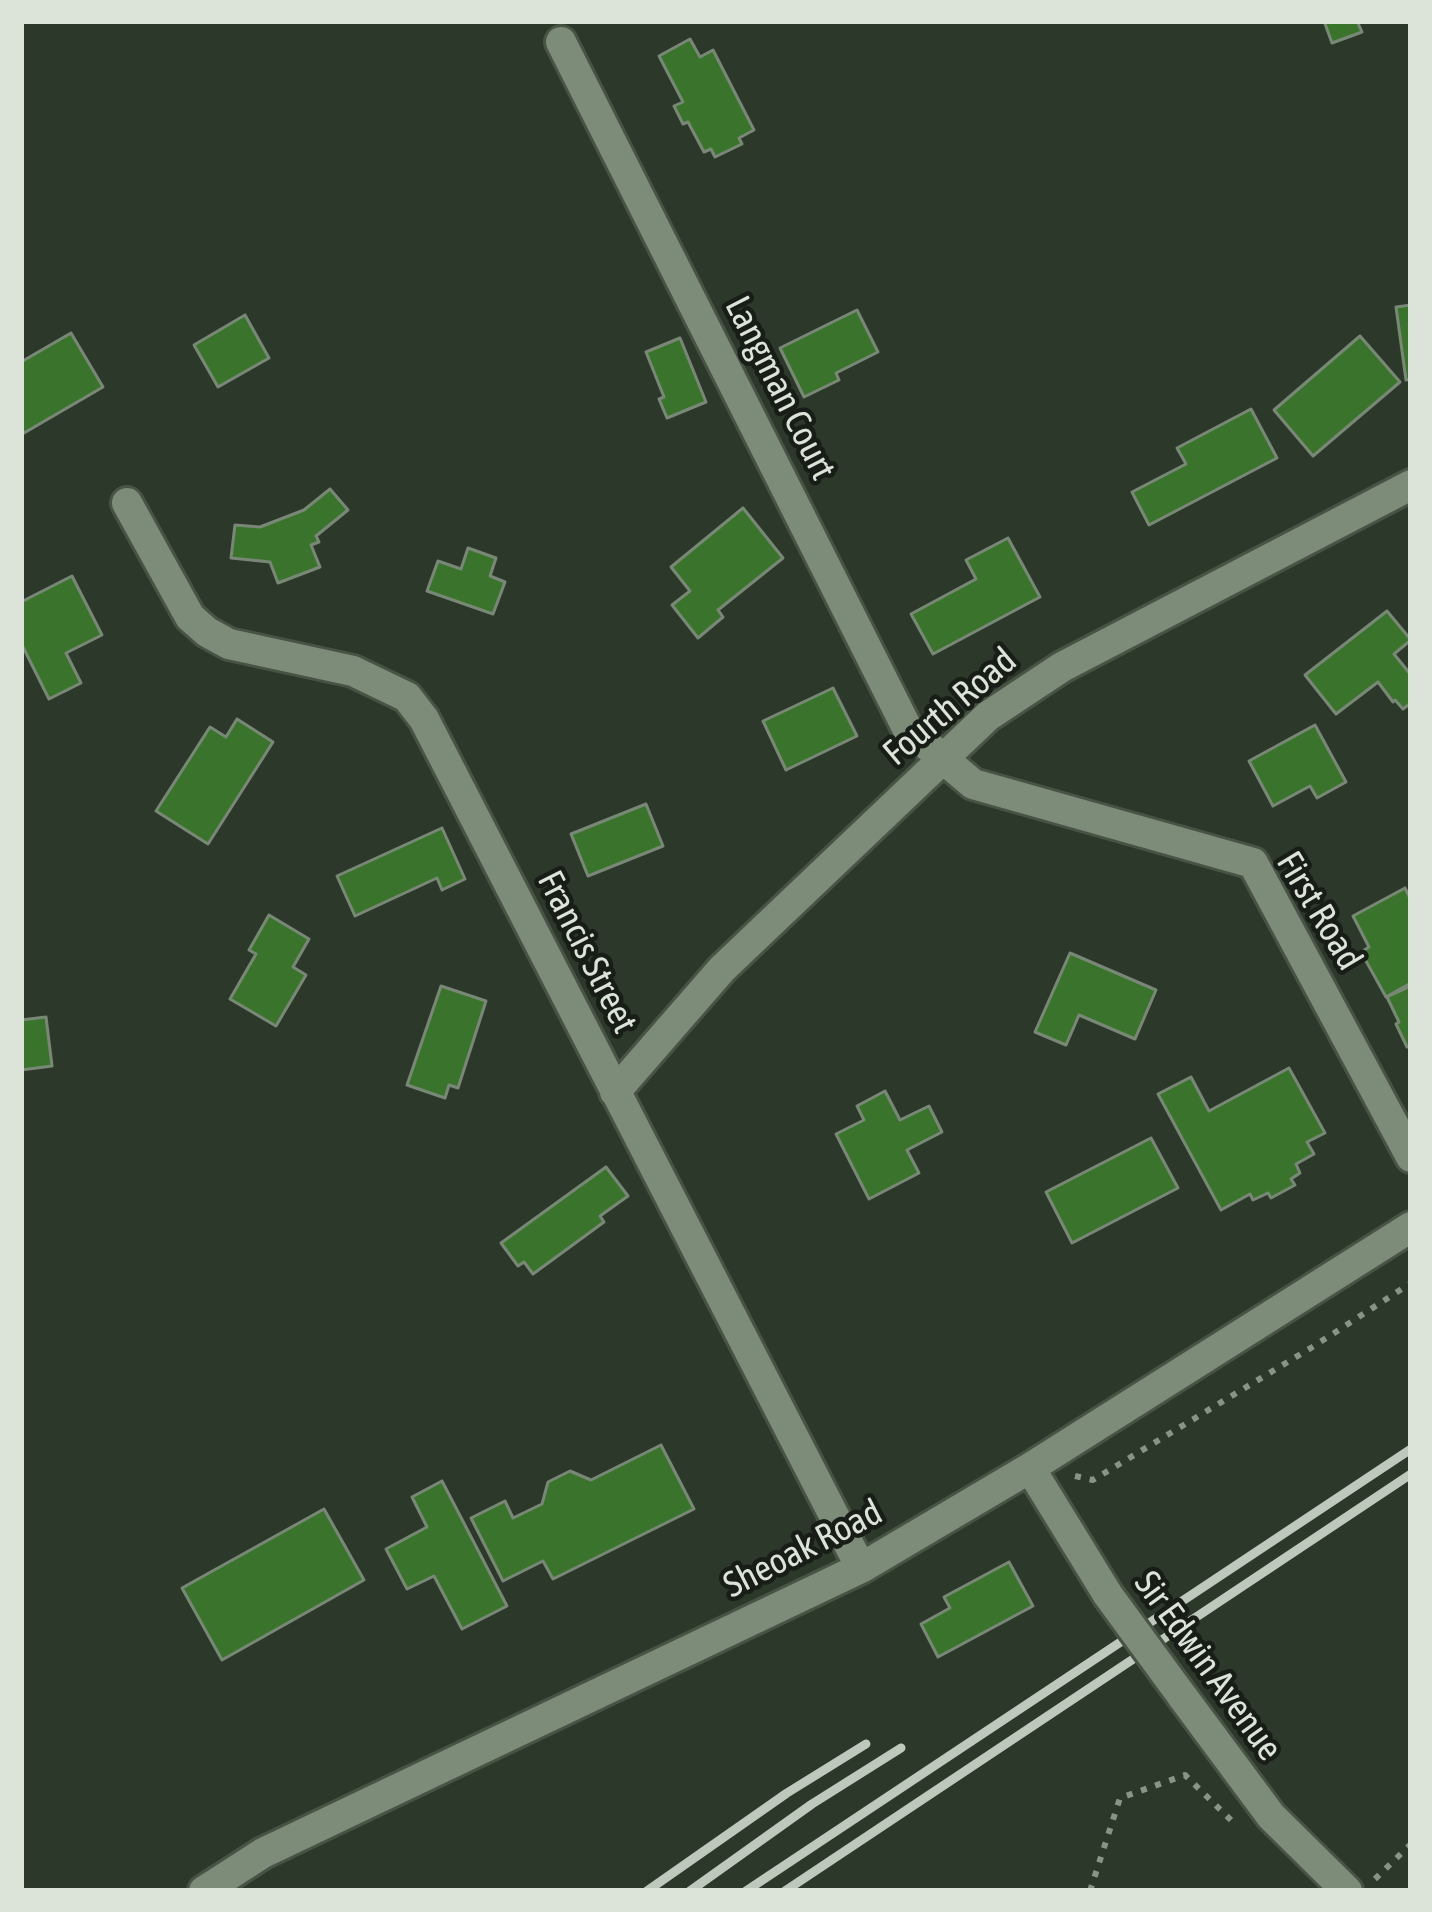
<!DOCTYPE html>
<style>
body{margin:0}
#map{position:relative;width:1432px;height:1912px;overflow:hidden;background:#2c3829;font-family:"Asap Condensed",sans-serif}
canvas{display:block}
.frame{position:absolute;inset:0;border:24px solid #dce4da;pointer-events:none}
</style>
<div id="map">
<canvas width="1432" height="1912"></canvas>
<div class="frame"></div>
</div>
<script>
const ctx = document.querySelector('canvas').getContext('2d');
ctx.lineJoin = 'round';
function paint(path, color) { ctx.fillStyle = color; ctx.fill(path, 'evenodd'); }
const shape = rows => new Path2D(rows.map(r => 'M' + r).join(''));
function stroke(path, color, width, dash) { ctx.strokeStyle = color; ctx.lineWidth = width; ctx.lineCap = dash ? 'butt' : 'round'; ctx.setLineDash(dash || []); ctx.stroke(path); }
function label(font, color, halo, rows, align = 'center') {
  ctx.font = font + ' "Asap Condensed",sans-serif'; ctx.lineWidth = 9; ctx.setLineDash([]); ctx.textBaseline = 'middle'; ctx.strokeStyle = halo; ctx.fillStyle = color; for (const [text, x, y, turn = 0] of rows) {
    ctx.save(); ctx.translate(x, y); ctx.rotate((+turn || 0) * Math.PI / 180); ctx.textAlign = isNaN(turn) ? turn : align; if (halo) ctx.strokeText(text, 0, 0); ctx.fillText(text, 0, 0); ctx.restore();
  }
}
const building = shape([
 [1324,21,1357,21,1362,32,1332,43,1324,21],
 [690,39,700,57,713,50,754,130,739,138,742,144,715,157,711,149,704,152,688,122,683,124,674,106,683,102,659,56,690,39],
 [1411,305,1411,379,1406,380,1396,307,1411,305],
 [857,310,878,352,836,373,839,380,804,397,780,348,857,310],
 [245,315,269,358,218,387,194,345,245,315],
 [71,333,103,387,24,433,21,428,21,362,71,333],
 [1360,336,1400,382,1313,456,1274,410,1360,336],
 [680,338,706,402,667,418,659,399,664,397,646,352,680,338],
 [1251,409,1277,458,1149,525,1132,492,1186,464,1177,448,1251,409],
 [330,489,348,510,316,536,319,542,311,545,320,567,278,583,270,562,231,558,235,525,260,527,304,510,330,489],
 [743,508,783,558,718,610,723,617,698,638,672,605,690,591,671,567,743,508],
 [1008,538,1040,597,933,654,911,614,976,579,966,560,1008,538],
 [468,548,496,558,490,576,505,582,493,614,427,591,438,561,461,569,468,548],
 [72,576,102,635,66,653,81,683,49,699,21,643,21,602,72,576],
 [1387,611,1411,640,1394,654,1411,675,1411,703,1403,709,1395,700,1393,702,1378,682,1336,714,1305,675,1387,611],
 [833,688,857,736,786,770,763,721,833,688],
 [237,719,273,742,208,844,156,811,210,727,226,737,237,719],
 [1315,725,1346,782,1317,798,1310,786,1273,806,1249,761,1315,725],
 [646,804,663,846,588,876,571,834,646,804],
 [442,828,465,879,442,890,437,878,355,916,337,876,442,828],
 [1405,888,1411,900,1411,983,1386,997,1361,952,1369,947,1353,916,1405,888],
 [269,915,309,939,293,967,306,975,276,1026,230,999,256,954,249,950,269,915],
 [1070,953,1156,990,1135,1039,1079,1015,1066,1045,1035,1032,1070,953],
 [441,986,486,1001,458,1088,449,1085,445,1098,407,1085,441,986],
 [1411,986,1411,1046,1407,1047,1396,1024,1399,1022,1387,997,1411,986],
 [46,1017,52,1066,21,1070,21,1020,46,1017],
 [1289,1068,1325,1133,1307,1142,1314,1154,1296,1164,1300,1173,1291,1179,1295,1185,1271,1198,1268,1193,1253,1200,1250,1194,1221,1210,1158,1094,1191,1077,1209,1111,1289,1068],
 [885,1091,900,1120,929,1106,942,1132,907,1150,919,1173,869,1199,836,1134,864,1120,857,1106,885,1091],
 [1151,1138,1178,1188,1072,1243,1046,1192,1151,1138],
 [606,1167,628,1196,600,1216,604,1222,533,1274,524,1262,518,1266,501,1243,606,1167],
 [661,1445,694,1509,553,1579,543,1561,503,1581,471,1518,505,1501,513,1518,542,1504,548,1482,570,1471,591,1480,661,1445],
 [442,1481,507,1606,462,1629,434,1576,407,1589,386,1549,427,1527,412,1497,442,1481],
 [324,1509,364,1580,222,1660,182,1588,324,1509],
 [1009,1562,1033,1606,938,1657,921,1624,950,1608,944,1597,1009,1562]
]);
paint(building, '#3a742c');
stroke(building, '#798876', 3);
const minor = shape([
 [561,42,907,728,973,784,1253,863,1411,1157],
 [127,503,190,617,207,632,229,644,353,671,407,697,424,719,861,1568],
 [615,1092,722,969,988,716,1062,667,1411,485],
 [1030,1468,1108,1595],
 [1182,1696,1271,1816,1347,1891],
 [204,1891,263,1853,861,1568,1030,1468,1411,1227]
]);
stroke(minor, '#485345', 36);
stroke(shape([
 [1075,1476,1093,1480,1314,1346,1411,1283],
 [1375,1879,1411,1844],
 [1090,1891,1120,1798,1185,1775,1235,1824]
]), '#899386', 6, [6, 9]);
stroke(minor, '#7d8b79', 30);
stroke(shape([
 [647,1891,787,1793,866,1744],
 [690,1891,812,1804,901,1748],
 [746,1891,1411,1449],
 [785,1891,1411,1474]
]), '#bfc8bd', 9);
const minorBridge = shape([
 [1108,1595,1182,1696]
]);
stroke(minorBridge, '#485345', 36, []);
stroke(minorBridge, '#7d8b79', 30);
label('36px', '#dce4da', '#181e17', [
 ["Langman Court",780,388,63],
 ["Fourth Road",950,707,-40],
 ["First Road",1319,911,59],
 ["Francis Street",587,952,63],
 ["Sheoak Road",803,1549,-27],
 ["Sir Edwin Avenue",1208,1666,54]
]);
</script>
